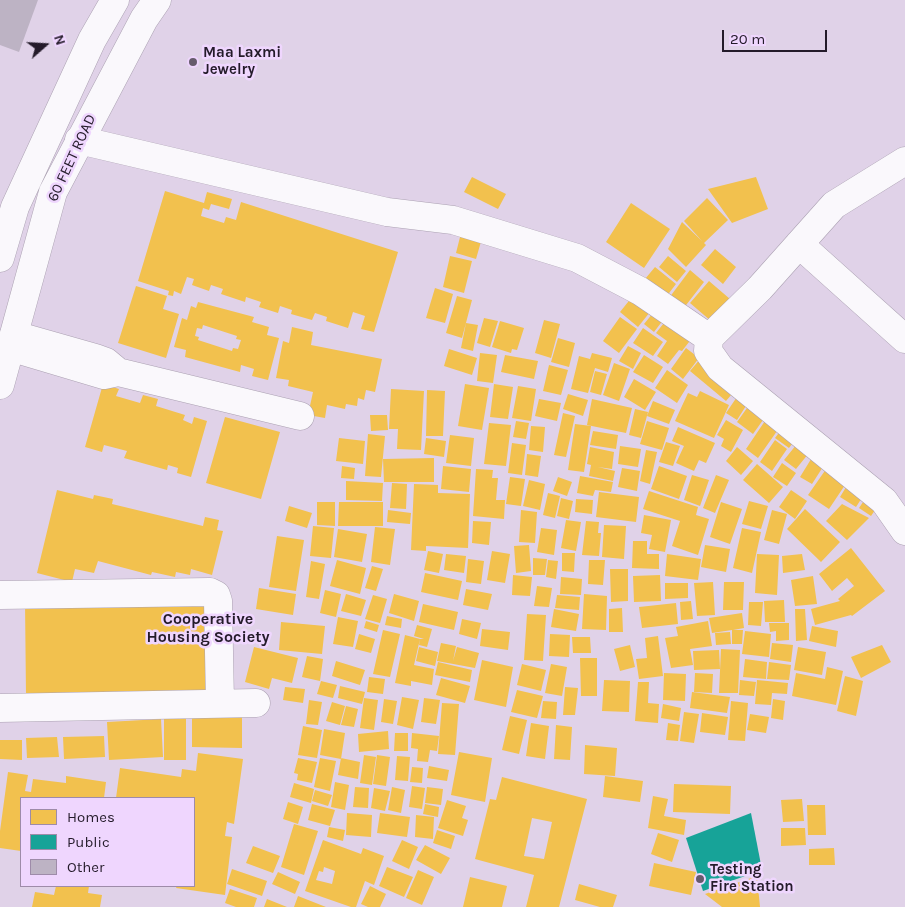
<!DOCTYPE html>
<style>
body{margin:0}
#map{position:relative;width:905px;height:907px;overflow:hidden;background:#e0d2e8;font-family:Karla,sans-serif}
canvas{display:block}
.legend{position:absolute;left:20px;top:797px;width:175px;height:90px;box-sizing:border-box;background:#efd6fe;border:1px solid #9e8ba9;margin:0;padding:6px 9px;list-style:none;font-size:15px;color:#241b2a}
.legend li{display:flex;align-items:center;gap:10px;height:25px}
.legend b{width:25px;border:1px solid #9e8ba9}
.north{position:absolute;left:20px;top:20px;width:50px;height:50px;-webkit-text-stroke:4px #efd6fe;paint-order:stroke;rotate:71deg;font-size:14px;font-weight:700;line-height:20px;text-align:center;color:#241b2a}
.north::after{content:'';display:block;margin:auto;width:18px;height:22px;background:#241b2a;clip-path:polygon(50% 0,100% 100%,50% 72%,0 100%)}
.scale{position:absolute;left:722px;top:30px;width:105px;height:22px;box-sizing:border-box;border:2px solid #241b2a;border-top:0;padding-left:6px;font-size:15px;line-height:18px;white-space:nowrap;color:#241b2a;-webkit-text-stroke:4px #efd6fe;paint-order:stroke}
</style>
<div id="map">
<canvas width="905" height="907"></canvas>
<ul class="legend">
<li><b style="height:14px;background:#f2c14e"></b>Homes</li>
<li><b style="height:14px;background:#17a398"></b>Public</li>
<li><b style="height:14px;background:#bdb3c4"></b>Other</li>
</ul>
<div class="north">N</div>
<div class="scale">20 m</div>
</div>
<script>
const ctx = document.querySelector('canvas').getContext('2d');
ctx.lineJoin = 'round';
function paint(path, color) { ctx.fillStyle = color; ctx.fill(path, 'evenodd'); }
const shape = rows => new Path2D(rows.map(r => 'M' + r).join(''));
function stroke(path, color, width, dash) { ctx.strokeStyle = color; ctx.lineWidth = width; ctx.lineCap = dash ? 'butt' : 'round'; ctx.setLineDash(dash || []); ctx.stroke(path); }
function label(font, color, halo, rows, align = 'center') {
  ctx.font = font + ' Karla,sans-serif'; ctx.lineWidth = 5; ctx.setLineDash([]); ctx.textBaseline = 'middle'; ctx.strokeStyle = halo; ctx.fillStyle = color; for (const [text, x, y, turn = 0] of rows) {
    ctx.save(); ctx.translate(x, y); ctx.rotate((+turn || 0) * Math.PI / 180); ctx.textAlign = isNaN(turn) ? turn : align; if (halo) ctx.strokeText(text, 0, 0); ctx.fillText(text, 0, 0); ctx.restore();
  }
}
paint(shape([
 [472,177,506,194,498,209,464,192],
 [756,177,768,209,732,223,708,189],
 [165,191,204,203,207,192,232,199,229,209,211,204,209,210,203,208,201,216,224,223,226,217,236,220,241,202,398,252,374,332,361,329,365,316,353,312,348,328,326,321,327,317,315,313,312,320,291,314,292,310,280,306,278,313,259,307,261,302,246,297,245,302,221,294,223,289,211,285,209,291,192,285,194,279,187,277,181,294,174,291,173,296,168,295,169,291,138,281],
 [707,198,728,220,704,243,706,245,686,267,668,249,682,222,702,241,684,221],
 [631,203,670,229,644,268,606,242],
 [461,233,482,238,476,259,456,253],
 [715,249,736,267,723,284,701,265],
 [450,256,472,261,464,293,443,287],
 [668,256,686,271,677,282,659,267],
 [655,267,676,284,666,297,645,279],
 [690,270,704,282,683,309,669,298],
 [709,281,730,299,711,321,690,303],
 [136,286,167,296,163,309,179,314,166,358,118,343],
 [435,288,453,294,445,323,426,318],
 [636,292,654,307,638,327,620,312],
 [457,296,472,300,462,338,446,333],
 [198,302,254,317,252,322,269,327,267,335,279,338,268,380,252,376,254,369,241,365,240,372,185,357,186,350,174,347,182,318,187,320,191,306,196,308],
 [203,325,237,336,236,339,241,340,238,349,233,348,232,351,198,340,199,337,195,336,197,328,202,329],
 [658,307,667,315,654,332,644,324],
 [671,314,696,333,682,351,679,350,668,364,657,356,667,341,656,333],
 [620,317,637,329,619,353,603,341],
 [484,318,498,321,490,347,477,343],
 [544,320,560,324,551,358,535,353],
 [500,321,524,328,517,350,512,349,511,353,492,347],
 [466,323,478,325,473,351,461,348],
 [292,327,313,332,311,345,382,359,375,392,366,390,364,400,358,398,357,406,346,404,345,409,327,405,325,418,308,415,313,392,288,386,289,380,276,378,283,341,289,343],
 [643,328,663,342,653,356,633,343],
 [558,338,575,343,569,367,551,362],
 [628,346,641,353,633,369,619,361],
 [686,348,699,358,683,379,671,369],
 [449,349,477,358,472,375,444,366],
 [480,353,497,355,493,383,477,381],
 [592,353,612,358,608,372,595,368,588,393,571,389,579,356,590,359],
 [505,355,538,361,534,379,501,372],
 [644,355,663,367,653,383,633,372],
 [701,358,737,388,726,401,690,371],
 [614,363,630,369,619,401,603,395],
 [549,365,568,370,561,395,543,391],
 [667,370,688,385,677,403,655,388],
 [595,371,607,374,601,395,590,392],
 [634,379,656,392,645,410,624,397],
 [103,384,119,389,116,396,140,403,143,395,158,399,156,406,185,415,183,420,192,424,194,417,207,421,191,477,177,473,178,468,168,465,167,470,124,458,127,451,104,445,102,452,85,447],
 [465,384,489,388,482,430,458,426],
 [494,384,513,387,508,419,490,417],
 [518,386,536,389,531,421,512,418],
 [391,389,424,391,421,450,397,449,398,429,389,429],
 [427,390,445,391,443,436,426,436],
 [700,391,729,405,714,438,675,421,688,393,697,397],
 [741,391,751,398,737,420,726,413],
 [568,394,588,400,583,416,563,409],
 [539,399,561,403,557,421,535,416],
 [592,399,632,408,626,433,587,425],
 [653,401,675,410,669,424,647,416],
 [752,401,768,413,753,434,737,422],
 [635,409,648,412,641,438,629,435],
 [563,413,575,416,566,457,554,455],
 [370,415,387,415,388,430,371,431],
 [769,415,782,424,758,458,746,449],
 [225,417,280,432,261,499,206,483],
 [726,420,743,430,731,452,721,446,724,439,717,435],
 [516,421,529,423,526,439,513,437],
 [647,421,669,428,662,450,640,444],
 [489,423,511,425,506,466,484,464],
 [575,424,591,426,584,472,568,470],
 [531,426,545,427,543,452,529,450],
 [784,426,798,436,789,448,775,438],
 [678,427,715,443,706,463,699,460,694,471,676,463,684,446,672,441],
 [593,431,618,435,616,449,590,445],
 [368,434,385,436,381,477,365,476],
 [450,435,474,438,471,466,446,463],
 [339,438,365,441,363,464,336,461],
 [426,438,446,441,444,457,424,454],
 [801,439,813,448,796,469,784,460],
 [775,440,787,449,772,471,760,462],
 [666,442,680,446,673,466,659,462],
 [512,443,526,445,522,475,508,473],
 [620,446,641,449,638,467,618,464],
 [590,447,614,452,612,469,598,467,615,471,613,481,589,476,591,465,587,464],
 [737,447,753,461,741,475,726,461],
 [646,450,657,452,650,484,640,481],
 [816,451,828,459,812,484,800,477],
 [527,454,541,456,538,477,525,475],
 [434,458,434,482,384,482,383,459],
 [831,462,851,476,829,509,808,495],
 [782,463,796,473,787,486,773,477],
 [757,464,783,487,769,503,743,480],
 [342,466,355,468,354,479,341,478],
 [443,466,471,469,469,492,441,489],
 [659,466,687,476,679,499,651,489],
 [622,468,640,471,637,491,618,487],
 [476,469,493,470,492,478,498,478,496,500,505,500,504,519,473,516],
 [692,475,709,480,700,506,684,500],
 [716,475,729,480,715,513,703,508],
 [580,476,613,482,611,492,595,490,593,496,577,493],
 [510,477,525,479,521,506,506,504],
 [558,477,572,482,567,496,553,491],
 [851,479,867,490,856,507,840,497],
 [529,480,545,484,540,510,523,506],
 [346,481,383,483,382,501,346,500],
 [392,483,407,484,406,509,390,508],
 [414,484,438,485,438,493,470,494,468,548,426,546,426,551,411,550],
 [57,490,93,499,94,495,113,499,112,504,203,526,205,517,219,520,217,530,223,531,212,575,191,569,190,575,176,572,175,577,152,572,151,575,98,561,94,573,75,569,72,582,37,573],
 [791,490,807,501,795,519,779,507],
 [649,491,698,507,696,515,709,519,698,555,672,546,680,521,643,509],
 [599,492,639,497,636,522,596,517],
 [548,493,560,496,555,518,543,515],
 [869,493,881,501,871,516,859,508],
 [561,498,573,501,569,519,557,516],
 [576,499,593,500,592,514,575,512],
 [749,501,768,506,761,529,742,524],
 [317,502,335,502,335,526,317,525],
 [339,502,383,502,383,526,338,526],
 [721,502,742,509,730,544,710,537],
 [842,504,869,518,847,540,826,521],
 [289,506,312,513,307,528,285,521],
 [805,509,840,542,821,562,787,529],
 [388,510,411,513,410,524,387,522],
 [521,510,537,512,535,543,519,542],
 [772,510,787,514,779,544,764,540],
 [644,515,671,520,665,552,649,549,652,535,641,533],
 [566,520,581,522,576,551,561,548],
 [473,521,491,522,489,545,472,543],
 [586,521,599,522,598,533,601,533,599,556,582,555],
 [604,525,626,526,624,559,602,557],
 [313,526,334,528,331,558,310,556],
 [375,527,395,529,390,565,371,562],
 [541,528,557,530,554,555,537,552],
 [742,528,761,532,752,573,733,568],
 [338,529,367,534,362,562,334,557],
 [277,536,304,540,296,591,269,587],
 [633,541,647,541,647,554,659,554,659,569,632,568],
 [529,545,531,571,516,573,514,546],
 [705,545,730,549,726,572,701,567],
 [851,548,885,591,852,616,851,615,815,625,811,609,840,601,838,599,854,586,847,578,832,591,819,574],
 [428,551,443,554,439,573,424,570],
 [492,551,510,554,505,583,487,580],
 [562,553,575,553,574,572,562,571],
 [446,554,466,556,464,573,444,570],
 [667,554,701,559,698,580,665,576],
 [757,554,779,555,777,595,755,593],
 [802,554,805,570,783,573,782,556],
 [533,558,547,559,545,575,533,575],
 [468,559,484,561,481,584,466,582],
 [337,560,366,568,360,594,330,586],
 [548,560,558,561,556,579,546,577],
 [589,560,605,560,603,585,588,584],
 [311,561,325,564,319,599,306,597],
 [372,566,383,569,376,591,365,588],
 [610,569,628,569,628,601,611,602],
 [425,573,462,581,458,600,421,592],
 [513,575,532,577,530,596,512,595],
 [660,575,661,601,634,602,633,576],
 [813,576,817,604,795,606,791,580],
 [561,577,582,579,581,595,560,594],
 [713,582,715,615,697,616,694,583],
 [724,582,744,582,743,610,723,610],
 [665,583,688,583,688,598,665,599],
 [537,586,552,588,549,607,534,606],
 [259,588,296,594,293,615,256,609],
 [466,589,492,594,488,610,463,605],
 [325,590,341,594,336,617,320,613],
 [346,594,366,600,361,616,341,611],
 [394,594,419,601,414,621,389,613],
 [584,594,607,596,606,630,582,629],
 [373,595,387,599,380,623,365,619],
 [557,595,580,597,579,610,555,608],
 [213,600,214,694,26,695,25,602],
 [784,600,785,622,765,622,764,601],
 [691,601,693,619,681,620,680,602],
 [749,602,763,602,761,626,748,625],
 [676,603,678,624,642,628,639,607],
 [423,604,458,612,454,630,419,622],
 [622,608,623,632,609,632,609,609],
 [554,609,579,614,576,631,551,627],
 [795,609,805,609,807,640,796,641],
 [742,613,744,628,733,630,743,630,742,644,732,644,732,630,712,633,709,618],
 [527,614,546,615,543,661,524,660],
 [387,616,402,619,401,628,385,625],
 [338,617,358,621,353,647,333,644],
 [462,619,481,623,477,639,459,634],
 [366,621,379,625,377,632,364,628],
 [708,621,712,646,690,649,693,665,671,668,665,638,678,636,676,627],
 [281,622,325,626,322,654,279,650],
 [769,623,789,623,789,640,776,641,776,631,770,632],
 [417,625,432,629,427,647,419,645,420,639,424,639,414,636],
 [812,626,838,631,836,647,809,641],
 [482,629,510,632,508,650,480,646],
 [383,630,400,634,390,677,373,674],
 [745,631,771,634,769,657,742,654],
 [730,632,731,644,716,645,715,633],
 [359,634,375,639,371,653,355,649],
 [550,634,570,635,569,657,549,656],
 [405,635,420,639,414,665,434,669,432,685,411,681,411,686,395,683],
 [658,636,663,676,639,679,636,659,647,658,645,638],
 [572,637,590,637,591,653,573,653],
 [441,643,456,646,453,661,457,647,479,653,475,668,437,661],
 [772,643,793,645,791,662,770,659],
 [630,645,635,667,620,671,614,649],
 [882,645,891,662,861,678,851,657],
 [254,647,298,658,292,683,272,678,269,689,245,682],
 [419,647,438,652,435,666,416,661],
 [798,647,826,652,822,675,794,670],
 [721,649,740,650,738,693,719,693],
 [719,650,720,669,694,670,693,651],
 [307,656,323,659,320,681,302,677],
 [580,658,597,658,597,696,581,696],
 [745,659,767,662,766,679,743,677],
 [482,660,513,667,506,707,474,700],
 [336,661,365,670,360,685,332,676],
 [438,662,472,670,470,682,435,675],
 [769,662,791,665,789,680,767,679],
 [522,664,546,670,541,691,517,685],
 [551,664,567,667,562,696,545,693],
 [827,667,843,671,836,705,792,696,796,673,825,679],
 [664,673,686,674,685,701,663,700],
 [695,673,713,674,712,693,694,692],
 [845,676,863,681,856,716,837,711],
 [369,677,385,679,383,694,367,692],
 [441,678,470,686,465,703,436,695],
 [604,680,630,681,629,712,602,711],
 [740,680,756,682,754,696,739,695],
 [757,680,788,683,787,694,772,693,771,705,755,704],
 [321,681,337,685,333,698,317,694],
 [638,682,649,682,648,703,659,704,658,723,635,721],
 [340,686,365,692,362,704,338,698],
 [285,687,305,689,303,703,283,700],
 [565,687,578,688,575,715,563,715],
 [517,690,543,696,537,718,511,712],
 [692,692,730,697,727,713,690,708],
 [402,697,419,700,413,729,397,725],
 [364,698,378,700,374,730,360,728],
 [424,698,440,700,436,724,421,722],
 [384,699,397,701,393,724,381,722],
 [773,699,785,701,783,720,771,718],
 [309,700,322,702,318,725,306,724],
 [543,701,557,702,556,719,541,718],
 [731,701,748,703,745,741,728,740],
 [332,702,345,706,340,725,326,721],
 [442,703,459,704,455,755,438,754],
 [663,704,681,708,679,721,661,718],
 [346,706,358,709,354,727,341,725],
 [684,712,699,714,694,743,680,741],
 [702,713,728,717,725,735,700,732],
 [192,714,242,714,242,748,192,747],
 [750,714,769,717,766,733,747,730],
 [164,715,186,715,186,760,164,760],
 [510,716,527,720,519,754,502,750],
 [161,719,163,757,109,760,107,722],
 [531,723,549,726,545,759,526,756],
 [668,723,680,725,678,741,666,740],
 [556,725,572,727,570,760,554,759],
 [303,726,322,730,317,758,298,755],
 [324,729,345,733,341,759,320,755],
 [388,731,389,749,359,752,358,734],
 [395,733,408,733,408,751,394,751],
 [412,733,439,736,437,751,430,750,428,762,417,761,418,749,411,748],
 [104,736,105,757,64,759,63,737],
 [57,737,59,757,27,758,26,738],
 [0,740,22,740,22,760,0,759],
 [585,745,617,748,615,776,584,774],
 [459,752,492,758,485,802,451,795],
 [198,753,243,759,234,824,227,822,225,836,232,837,225,895,176,888,177,886,194,886,194,798,116,798,120,768,181,777,182,769,196,771],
 [364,755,376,757,372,785,360,783],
 [377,755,390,757,386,786,373,784],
 [397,756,410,757,408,781,395,780],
 [298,758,317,762,312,783,297,780,298,774,294,773],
 [320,758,336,761,330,791,314,787],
 [341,758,360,762,358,779,338,775],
 [429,766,449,770,447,781,427,778],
 [412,767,423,768,422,783,410,782],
 [8,772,28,775,25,791,31,792,33,779,66,783,66,776,106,782,104,798,21,798,21,851,0,848,0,831],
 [605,776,643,781,640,802,603,797],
 [502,777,587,799,559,907,526,907,534,875,475,859,490,799,496,800],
 [532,818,552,822,544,859,524,856],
 [335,782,349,785,345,810,331,807],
 [294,783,314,789,311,803,290,797],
 [674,784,731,786,730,814,673,812],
 [412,786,425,788,422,809,409,807],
 [355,787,369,788,368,808,353,807],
 [392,787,405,790,401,813,388,810],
 [427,787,443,789,441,805,425,803],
 [374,788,390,791,385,811,371,808],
 [315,790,332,795,328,806,312,801],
 [653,796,668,799,664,816,686,820,684,835,648,828],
 [802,799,804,821,783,822,781,800],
 [447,800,466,806,462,818,468,820,463,836,438,828],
 [288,802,303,807,298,824,283,819],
 [312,804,335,810,330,826,308,820],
 [425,804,439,807,438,817,423,814],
 [807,805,825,805,826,835,808,835],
 [347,813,372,815,371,837,346,835],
 [380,813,410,817,407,837,377,833],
 [416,815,434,817,433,839,415,837],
 [294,824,318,831,304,875,281,867],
 [329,827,345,830,343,841,327,837],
 [781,828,805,828,806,845,781,846],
 [437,830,455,836,451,849,433,843],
 [658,833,679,840,672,862,651,854],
 [323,840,361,854,363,848,384,856,374,885,365,881,356,907,351,907,305,891],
 [324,867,335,871,332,884,316,880,319,871,323,872],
 [402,840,418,847,409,869,392,861],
 [425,845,450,858,441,874,416,860],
 [253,846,280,856,273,873,246,863],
 [834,848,835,865,809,865,809,849],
 [654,863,696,872,691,895,649,886],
 [387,867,413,877,404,897,379,886],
 [232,869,267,881,262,896,227,884],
 [418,870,434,877,422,905,406,898],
 [278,872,300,882,295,894,272,884],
 [757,876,760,907,722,907,705,894],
 [470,877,507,886,502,907,463,907],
 [579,884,617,895,613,907,600,907,575,900],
 [56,886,89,886,88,893,102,895,100,907,32,907,35,892,54,895],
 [370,886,386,894,380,907,368,907,361,904],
 [230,889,257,898,254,907,236,907,225,903],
 [298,896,326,907,294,907],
 [267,899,287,907,264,907]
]), '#f2c14e');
paint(shape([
 [751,813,762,870,703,891,686,838]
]), '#17a398');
paint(shape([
 [0,0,38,0,19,52,0,45]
]), '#bdb3c4');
const minor = shape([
 [79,140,387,212,453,220,577,258,640,291,709,338],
 [905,161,834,205,760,288,709,338,708,351,720,368,884,501,905,531],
 [799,244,905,339],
 [10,347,104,375,118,372,106,362,95,358,14,335],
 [118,372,300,416],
 [0,595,210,592,216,595,218,601,220,703],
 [0,708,256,703]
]);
const secondary = shape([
 [0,258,15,207,92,40,115,0],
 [0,385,53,192,144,19,157,0]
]);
stroke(minor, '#aba1b2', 29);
stroke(secondary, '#aba1b2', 29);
stroke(minor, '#faf8fc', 28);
stroke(secondary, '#faf8fc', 28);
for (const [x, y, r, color] of [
 [193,62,5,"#665b6c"],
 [700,879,5,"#665b6c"]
]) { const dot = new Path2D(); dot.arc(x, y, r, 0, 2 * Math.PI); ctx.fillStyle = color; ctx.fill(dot); stroke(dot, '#efd6fe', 2); }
label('bold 15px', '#241b2a', '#efd6fe', [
 ["Maa Laxmi",203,53],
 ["Jewelry",203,70],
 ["Testing",710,870],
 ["Fire Station",710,887]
], 'left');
label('15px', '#241b2a', '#efd6fe', [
 ["60 FEET ROAD",72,158,-65]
]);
label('bold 16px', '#241b2a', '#efd6fe', [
 ["Cooperative",208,619],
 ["Housing Society",208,637]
]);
</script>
